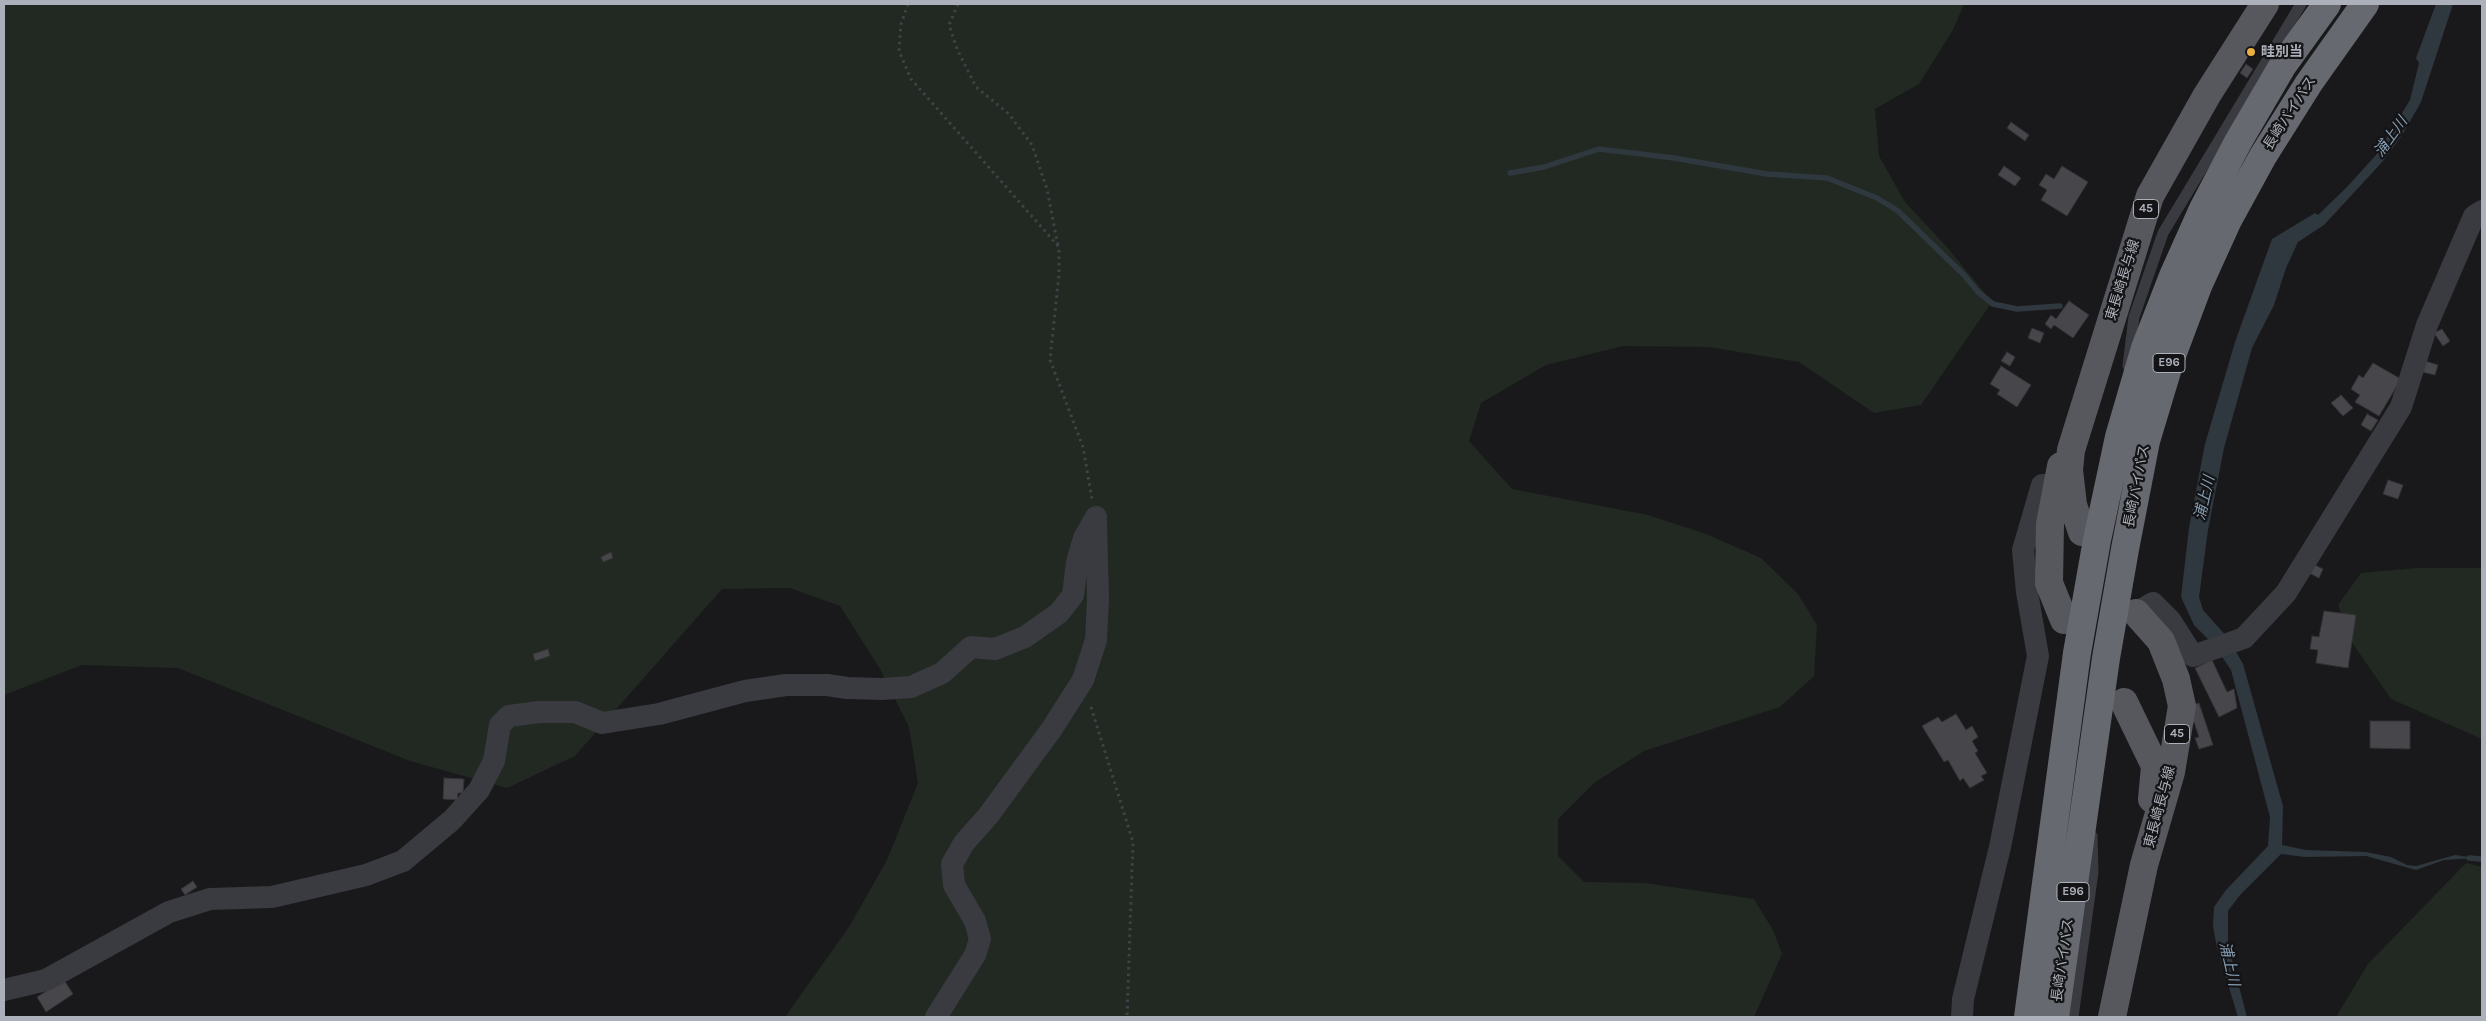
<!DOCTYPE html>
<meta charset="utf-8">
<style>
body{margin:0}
#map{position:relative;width:2486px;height:1021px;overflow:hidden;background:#19191b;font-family:Karla,sans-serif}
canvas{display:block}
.frame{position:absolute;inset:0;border:5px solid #acb0ba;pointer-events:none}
</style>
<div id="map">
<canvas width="2486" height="1021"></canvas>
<div class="frame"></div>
</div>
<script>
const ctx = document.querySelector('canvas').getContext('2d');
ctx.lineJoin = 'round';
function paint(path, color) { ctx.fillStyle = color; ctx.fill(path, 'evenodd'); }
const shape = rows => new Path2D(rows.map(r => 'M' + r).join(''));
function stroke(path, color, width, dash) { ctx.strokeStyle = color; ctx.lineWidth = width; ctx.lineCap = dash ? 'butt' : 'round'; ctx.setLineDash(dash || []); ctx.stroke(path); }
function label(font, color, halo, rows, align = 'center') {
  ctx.font = font + ' Karla,"Noto Sans JP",sans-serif'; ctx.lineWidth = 4.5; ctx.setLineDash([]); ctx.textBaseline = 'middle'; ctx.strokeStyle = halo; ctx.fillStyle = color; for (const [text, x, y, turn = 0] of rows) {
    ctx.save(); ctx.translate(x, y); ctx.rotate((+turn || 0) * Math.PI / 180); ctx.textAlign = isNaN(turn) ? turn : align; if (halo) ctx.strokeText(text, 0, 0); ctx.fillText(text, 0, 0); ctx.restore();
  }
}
paint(shape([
 [4,4,1964,4,1953,30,1919,84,1875,109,1879,156,1905,202,1946,246,1992,302,1921,405,1874,413,1799,362,1709,347,1623,346,1546,365,1481,403,1469,441,1512,489,1648,515,1706,534,1761,558,1798,594,1817,625,1814,676,1780,707,1644,751,1594,783,1558,819,1558,856,1584,882,1645,883,1754,899,1773,930,1782,954,1754,1017,785,1017,849,927,887,860,918,783,909,727,880,669,840,606,790,588,722,589,575,756,507,788,410,761,178,668,82,665,4,695],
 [2417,568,2482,568,2482,739,2391,699,2353,644,2338,605,2361,573],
 [2466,863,2482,867,2482,1017,2336,1017,2368,964]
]), '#212922');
paint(shape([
 [2436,4,2453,4,2421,102,2404,132,2384,160,2324,225,2298,242,2286,268,2274,305,2252,348,2224,448,2208,530,2199,597,2203,610,2228,638,2243,664,2283,806,2282,845,2306,850,2366,852,2391,857,2407,865,2416,866,2455,855,2475,858,2444,860,2416,870,2366,856,2305,857,2281,854,2240,895,2228,911,2228,945,2247,1017,2238,1017,2217,948,2213,926,2214,907,2226,890,2268,846,2270,817,2231,670,2214,645,2194,625,2181,597,2189,528,2205,444,2235,342,2272,239,2315,213,2318,215,2347,187,2376,155,2410,100,2419,63,2416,58]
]), '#2f383e');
stroke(shape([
 [1510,173,1544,167,1599,149,1674,158,1767,174,1827,178,1877,198,1898,211,1964,275,1978,292,1993,304,2017,309,2060,306],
 [2469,858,2482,859]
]), '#2f383e', 5.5);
const building = shape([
 [2246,64,2253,69,2247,78,2240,73,2246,64],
 [2011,122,2029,135,2025,141,2007,128,2011,122],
 [2004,166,2021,178,2015,186,1998,175,2004,166],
 [2062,166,2088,182,2067,216,2041,200,2047,190,2039,185,2046,174,2054,179,2062,166],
 [2069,301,2089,315,2073,338,2054,325,2051,329,2045,324,2051,315,2056,319,2069,301],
 [2032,328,2044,333,2040,343,2028,338,2032,328],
 [2442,329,2450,341,2443,346,2434,333,2442,329],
 [2007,352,2015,357,2010,366,2001,361,2007,352],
 [2425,361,2438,365,2435,375,2422,372,2425,361],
 [2373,363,2401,379,2379,416,2355,402,2360,395,2351,389,2359,375,2363,378,2373,363],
 [2001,366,2031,385,2017,407,1997,394,2000,390,1990,384,2001,366],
 [2341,395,2353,408,2343,416,2331,403,2341,395],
 [2367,414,2378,420,2371,431,2361,425,2367,414],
 [2388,480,2403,485,2398,499,2383,494,2388,480],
 [611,552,613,558,603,562,601,557,611,552],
 [2313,564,2323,569,2319,578,2309,573,2313,564],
 [2324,611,2356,615,2348,668,2316,663,2318,650,2310,649,2312,636,2319,637,2324,611],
 [548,649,550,656,535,661,533,654,548,649],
 [2212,660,2227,692,2234,689,2237,708,2219,717,2195,668,2212,660],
 [2199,703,2213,745,2199,749,2195,738,2199,737,2194,722,2192,723,2192,705,2199,703],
 [1956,714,1966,730,1972,726,1978,737,1972,741,1978,751,1975,753,1987,773,1981,776,1984,780,1970,788,1963,778,1960,781,1948,760,1944,762,1922,726,1938,717,1942,722,1956,714],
 [2370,721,2410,721,2410,749,2370,748,2370,721],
 [444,778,464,779,463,793,458,793,457,800,443,799,444,778],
 [193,881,197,887,185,895,181,889,193,881],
 [64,980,73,994,46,1012,37,997,64,980]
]);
paint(building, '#46464b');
stroke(building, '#333337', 1);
stroke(shape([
 [908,4,901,24,899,51,911,79,1059,247,1059,274,1050,360,1083,447,1092,499],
 [958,4,949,25,957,49,976,87,1009,114,1032,145,1047,189,1058,246],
 [1091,707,1133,842,1127,1017]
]), '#404247', 3, [2.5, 4]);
stroke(shape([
 [2128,366,2134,317,2163,233,2301,4],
 [2073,1017,2093,872,2092,836]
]), '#3a3b40', 11);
stroke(shape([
 [2136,613,2153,603,2170,620,2193,656,2244,638,2286,593,2401,407,2427,325,2474,216,2482,211],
 [4,990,46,980,169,912,210,899,272,897,366,875,403,861,452,820,479,790,494,761,500,725,509,716,539,712,575,712,602,723,659,714,745,691,786,685,827,685,847,688,882,689,911,687,942,673,971,647,995,649,1025,637,1059,613,1073,595,1077,562,1084,538,1096,517],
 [936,1017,975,955,980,939,975,921,954,885,952,864,964,843,988,816,1051,730,1083,680,1096,640,1098,600,1096,522],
 [1962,1017,1963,999,2000,847,2038,656,2027,592,2023,550,2042,485,2056,485]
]), '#3a3b40', 22);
stroke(shape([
 [2061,466,2050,524,2049,583,2064,620],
 [2082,532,2073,505,2069,470,2071,450,2150,196,2207,95,2265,4],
 [2124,702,2155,766,2152,799],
 [2112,1017,2144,865,2171,772,2182,706,2176,679,2161,641,2136,613]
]), '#56585e', 28);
stroke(shape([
 [2028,1017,2077,653,2097,540,2119,437,2145,348,2173,276,2203,209,2238,142,2283,65,2327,4],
 [2055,1017,2106,658,2125,549,2146,441,2171,358,2198,286,2228,220,2263,156,2309,83,2365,4]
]), '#666970', 28);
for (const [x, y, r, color] of [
 [2251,52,5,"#eaae41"]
]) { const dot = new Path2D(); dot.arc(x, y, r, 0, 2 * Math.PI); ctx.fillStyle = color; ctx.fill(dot); stroke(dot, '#141416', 2); }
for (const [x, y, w] of [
 [2146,209,25],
 [2169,363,32],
 [2177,734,25],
 [2073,892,32]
]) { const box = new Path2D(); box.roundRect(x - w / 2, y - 9.5, w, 19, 4); ctx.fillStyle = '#141416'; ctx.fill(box); stroke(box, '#acb0ba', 1); }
label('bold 12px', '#acb0ba', null, [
 ["45",2146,209],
 ["E96",2169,363],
 ["45",2177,734],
 ["E96",2073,892]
]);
label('bold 14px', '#acb0ba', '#141416', [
 ["畦別当",2261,52]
], 'left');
label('14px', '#acb0ba', '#141416', [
 ["長崎バイパス",2290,113,-57],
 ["東長崎長与線",2123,280,-73],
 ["長崎バイパス",2137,486,-79],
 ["東長崎長与線",2160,807,-75],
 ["長崎バイパス",2063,960,-82]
]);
label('italic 15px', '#859eb3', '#141416', [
 ["浦上川",2391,137,-54],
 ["浦上川",2205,498,-77],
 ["浦上川",2229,964,77]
]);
</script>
